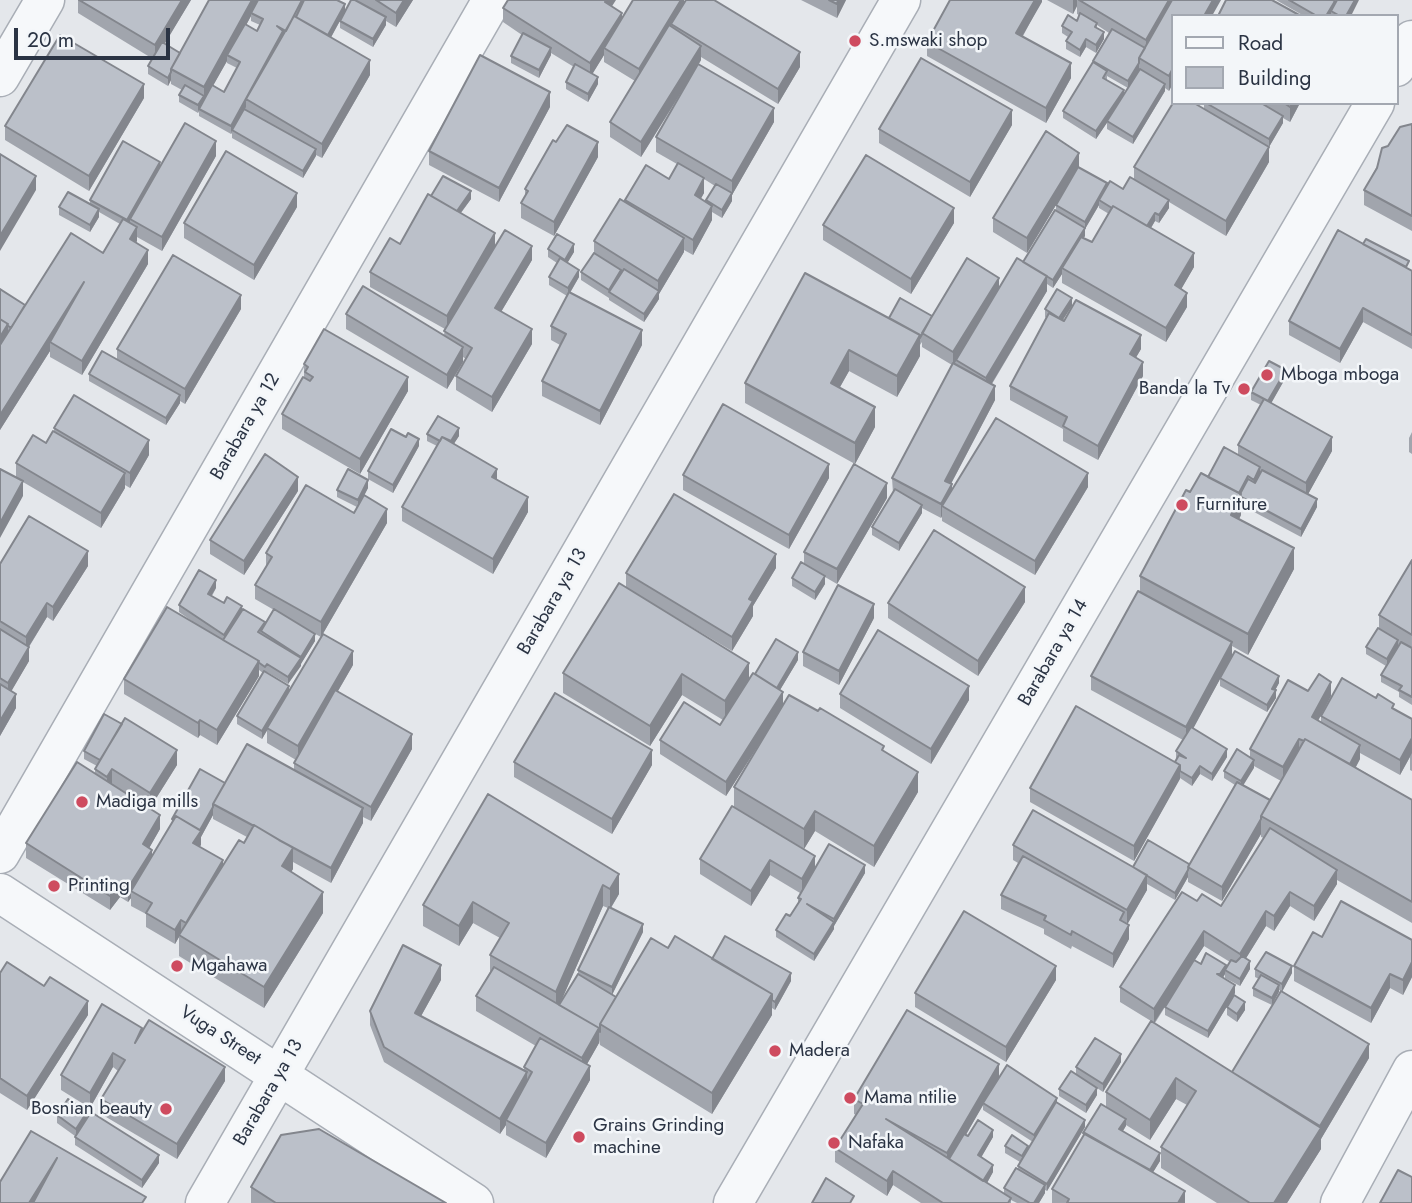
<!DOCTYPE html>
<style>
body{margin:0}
#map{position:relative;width:1412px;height:1203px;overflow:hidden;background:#e4e7eb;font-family:Jost,sans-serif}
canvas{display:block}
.legend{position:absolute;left:1171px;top:14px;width:228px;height:91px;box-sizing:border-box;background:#f3f6f9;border:2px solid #a3a8b1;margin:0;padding:9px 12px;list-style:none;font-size:21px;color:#2b3444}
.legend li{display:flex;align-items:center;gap:14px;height:35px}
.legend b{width:35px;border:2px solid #a3a8b1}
.scale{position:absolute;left:14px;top:28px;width:156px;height:32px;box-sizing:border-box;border:4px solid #2b3444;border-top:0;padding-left:9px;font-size:21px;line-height:24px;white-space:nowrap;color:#2b3444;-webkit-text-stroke:5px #f3f6f9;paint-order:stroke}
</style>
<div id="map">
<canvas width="1412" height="1203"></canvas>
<ul class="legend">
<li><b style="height:9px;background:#f6f8fa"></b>Road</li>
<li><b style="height:19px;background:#bbc0c9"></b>Building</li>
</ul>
<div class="scale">20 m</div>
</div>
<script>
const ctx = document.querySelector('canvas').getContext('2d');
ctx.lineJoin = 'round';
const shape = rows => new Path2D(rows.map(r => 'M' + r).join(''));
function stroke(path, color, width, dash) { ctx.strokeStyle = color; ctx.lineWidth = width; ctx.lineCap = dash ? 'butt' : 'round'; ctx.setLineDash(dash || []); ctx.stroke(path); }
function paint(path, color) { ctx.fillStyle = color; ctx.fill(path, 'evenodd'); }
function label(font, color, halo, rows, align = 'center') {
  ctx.font = font + ' Jost,sans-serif'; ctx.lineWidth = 5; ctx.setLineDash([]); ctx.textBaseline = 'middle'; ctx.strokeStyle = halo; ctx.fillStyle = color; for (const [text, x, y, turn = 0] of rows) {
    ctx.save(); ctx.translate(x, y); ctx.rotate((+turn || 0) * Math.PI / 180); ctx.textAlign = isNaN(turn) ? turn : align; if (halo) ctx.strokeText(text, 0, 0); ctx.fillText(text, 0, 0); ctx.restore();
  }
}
const minor = shape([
 [1396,67,1412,40],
 [0,77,45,0],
 [0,854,492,0],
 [0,893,474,1203],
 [205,1203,901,0],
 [733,1203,1375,103],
 [1340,1203,1412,1070]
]);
stroke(minor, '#a9aeb6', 41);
stroke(minor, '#f6f8fa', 38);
paint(shape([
 [78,0,191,0,164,44,180,53,209,0,303,0,303,2,345,11,351,0,413,0,396,27,386,21,386,25,373,47,340,28,340,21,331,37,370,75,322,158,316,155,303,178,232,138,232,133,231,134,199,116,199,111,198,113,179,102,179,95,182,90,171,84,171,80,168,86,148,74,148,66,153,59,78,13],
 [251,16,251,21,260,25,257,31,246,25],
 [227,61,227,63,237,68,224,92,213,85],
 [684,0,684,3,800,67,778,104,701,57,701,60,699,64,774,122,732,195,732,201,722,218,712,212,712,220,693,255,684,250,684,252,659,294,659,299,644,322,609,300,609,297,609,298,581,280,581,272,594,253,594,241,625,202,625,200,669,179,677,164,656,152,656,137,691,77,641,157,610,137,610,122,635,81,604,62,604,55,592,74,598,84,588,102,566,89,566,82,574,67,551,53,551,55,539,78,511,63,511,56,522,35,503,22,503,8,612,7,622,18],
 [704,179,715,186,706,200,706,202,700,199,704,193],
 [801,0,846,0,837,18],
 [1042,0,1023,36,1071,78,1046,123,927,56,927,42],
 [1047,0,1221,0,1172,16,1172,85,1169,91,1165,88,1165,91,1133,144,1107,129,1107,122,1096,139,1063,118,1063,111,1093,63,1093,61,1109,33,1097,25,1097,28,1104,39,1096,53,1086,47,1080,57,1066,49,1066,41,1068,37,1062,33,1062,26,1077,21,1079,15,1077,14,1077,6,1073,14],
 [1107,76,1128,88,1124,94,1107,80],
 [1276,0,1333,0,1335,4,1351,16,1304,16],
 [144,98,89,191,5,140,5,126],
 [1204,103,1300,103,1290,122,1283,118,1283,123,1269,147,1244,133,1269,162,1226,236,1169,202,1169,208,1159,223,1155,221,1151,228,1194,267,1181,289,1187,307,1166,342,1062,283,1062,274,1053,288,1047,284,1047,291,992,384,995,400,951,484,952,491,1088,487,1035,575,942,521,942,516,941,518,922,508,922,513,899,551,872,535,872,527,893,493,892,478,952,365,922,347,922,342,920,345,920,356,897,397,849,371,840,387,875,427,855,464,745,403,745,383,889,318,932,316,999,288,1023,262,1056,211,1056,205,1027,253,993,232,993,218,1079,167,1107,187,1123,189,1134,179,1134,167,1204,109],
 [1099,205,1099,208,1109,214,1092,242,1083,238,1085,236,1085,229],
 [550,107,499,202,429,165,429,151],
 [1412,124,1412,231,1364,205,1364,190,1388,146],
 [1012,125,970,197,879,143,879,129],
 [556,142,598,157,554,236,521,218,521,203,525,196,525,189],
 [216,156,162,251,137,237,136,243,148,264,82,375,50,357,50,351,0,430,0,289,25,305,103,253,120,224,99,212,99,217,90,232,59,215,59,207,90,204,90,200,160,167],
 [431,196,471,199,461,213,495,247,532,260,501,312,532,344,492,412,456,390,456,376,466,359,463,357,463,362,447,389,346,329,346,314,444,335,445,329,370,287,370,272,400,244],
 [297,207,254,280,184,238,184,223],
 [954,223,911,294,823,240,823,225],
 [1363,244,1412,271,1412,349,1363,322,1340,363,1289,335,1289,321],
 [548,249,574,252,567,263,579,277,570,293,642,345,600,425,542,396,542,381,560,345,551,340,551,326,567,296,549,285,549,277,557,263,548,257],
 [241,309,185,404,180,401,180,403,166,425,89,381,89,374,117,359,117,349],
 [1045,309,1062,320,1141,349,1136,357,1143,376,1098,460,1063,441,1063,429,1010,400,1010,386,1046,318,1045,317],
 [304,364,408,391,360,474,282,429,282,414,304,377],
 [1286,377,1271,403,1332,451,1308,494,1317,507,1301,537,1241,505,1241,515,1239,519,1294,569,1248,655,1232,646,1232,657,1193,728,1227,757,1212,781,1200,774,1192,786,1180,778,1134,861,1030,802,1030,788,1175,762,1177,759,1176,758,1176,751,1183,740,1091,690,1091,676,1140,592,1140,576,1190,492,1208,477,1238,455,1238,445,1261,405,1251,400,1251,392],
 [54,428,149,455,130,488,125,485,125,488,101,528,23,482,23,496,16,478,16,463,46,443,54,432],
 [1412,432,1412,454,1409,452,1409,438],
 [427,434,459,436,454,443,497,479,528,512,493,574,402,521,402,507,437,446,427,441],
 [419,446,393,493,368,479,368,471],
 [683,475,829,478,789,549,683,490],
 [368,488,364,495,387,523,321,637,306,629,315,641,288,684,267,672,266,673,289,692,353,665,338,691,412,749,371,821,363,817,363,823,331,883,293,862,293,869,291,872,323,913,264,1008,179,956,179,937,175,944,146,927,146,914,131,906,131,898,128,902,120,897,110,910,26,858,26,843,95,773,95,769,97,766,84,759,84,751,177,765,150,808,160,829,149,848,152,856,172,823,172,819,225,783,294,770,294,763,296,760,267,743,267,730,262,739,237,724,237,716,263,673,259,670,259,676,217,745,200,735,198,738,124,694,124,679,196,624,179,612,179,605,216,588,212,596,224,603,242,611,265,625,274,610,255,599,255,585,266,568,266,553,354,513,357,507,337,497,337,490],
 [213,815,213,819,247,837,244,843,223,865,200,847,201,837],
 [298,491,244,575,210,554,210,540],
 [887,498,837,584,825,577,825,584,815,600,792,586,792,578,804,564,804,552],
 [1412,560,1412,705,1399,697,1399,692,1381,682,1381,675,1386,666,1366,654,1366,647,1379,628,1379,615],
 [0,564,88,566,53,621,47,617,29,647,29,661,11,691,16,708,0,736],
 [776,568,753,606,753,616,732,651,648,601,749,680,755,675,798,660,780,690,783,706,884,751,918,792,874,867,815,831,804,849,734,807,734,787,776,717,726,796,660,754,660,740,720,725,723,720,682,695,650,746,563,693,563,673,626,587,626,573],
 [1025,602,978,676,888,618,888,603],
 [874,618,839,685,803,666,803,652],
 [1220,678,1279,683,1275,690,1276,698,1267,712,1220,686],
 [1308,691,1331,696,1318,721,1321,722,1321,716,1394,709,1412,719,1412,771,1410,770,1410,757,1400,775,1360,753,1360,759,1356,767,1412,800,1412,923,1337,880,1337,884,1314,921,1290,906,1274,931,1266,926,1246,958,1250,969,1240,986,1225,978,1225,974,1223,978,1235,993,1208,1038,1165,1015,1165,1007,1155,1023,1232,1072,1281,991,1279,990,1272,1005,1253,996,1253,988,1259,979,1255,977,1255,969,1292,973,1282,991,1369,1058,1321,1139,1321,1149,1287,1203,1217,1203,1161,1168,1161,1147,1187,1105,1176,1099,1150,1140,1126,1125,1123,1131,1160,1161,1153,1172,1185,1203,1052,1203,1052,1189,1083,1136,1083,1133,1106,1107,1106,1092,1151,1021,1120,1002,1120,987,1197,901,1221,906,1264,838,1261,837,1261,834,1222,901,1188,882,1188,877,1175,900,1147,884,1147,890,1127,924,1129,939,1113,968,1072,946,1071,949,1044,934,1044,929,1001,909,1001,895,1018,863,1013,860,1013,845,1133,867,1189,864,1235,785,1224,778,1224,771,1250,757,1250,749],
 [1254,766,1281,781,1270,800,1243,785],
 [1204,946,1230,962,1226,968,1201,964,1195,960],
 [840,694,969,700,931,764,840,708],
 [514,762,652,765,612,834,514,777],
 [488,794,619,894,611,908,643,932,612,995,616,997,668,948,791,981,775,1010,772,1008,772,1015,712,1114,600,1045,599,1040,599,1043,587,1064,590,1080,546,1158,506,1135,506,1125,500,1134,384,1062,370,1025,370,1011,441,980,421,1016,524,1070,524,1067,536,1046,476,1011,476,996,490,972,490,955,500,938,473,923,459,946,423,926,423,905],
 [603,906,608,908,578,970,578,974,560,1003],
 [732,806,815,867,865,873,834,926,834,929,814,961,776,937,776,930,790,916,798,904,798,898,800,893,770,875,751,906,700,874,700,859],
 [1412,940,1412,977,1403,995,1390,988,1371,1023,1294,981,1294,966],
 [0,973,88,1015,27,1110,0,1093],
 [1056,980,1006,1062,915,1007,915,993],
 [1227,1007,1245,1010,1237,1022,1227,1015],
 [142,1031,225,1081,177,1159,101,1114,101,1099,118,1071,113,1067,90,1108,61,1090,61,1075],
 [1121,1062,1103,1092,1097,1088,1097,1095,1086,1113,1059,1096,1059,1089,1076,1074,1076,1067],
 [999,1078,1057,1103,1085,1127,1047,1191,1045,1190,1045,1193,1039,1203,1017,1203,1011,1200,1011,1203,921,1203,893,1185,887,1196,835,1162,835,1148,856,1115,854,1114,854,1099],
 [983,1104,983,1110,1033,1142,1028,1149,1005,1146,1005,1153,1020,1162,1018,1166,1018,1169,1004,1188,1004,1194,987,1183,993,1172,981,1157,993,1137,968,1136,966,1135],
 [57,1115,87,1118,159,1163,142,1188,75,1145,75,1136,57,1123],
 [251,1187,446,1203,251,1203]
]), '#a1a5ad');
paint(shape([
 [182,0,191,0,155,60,155,45],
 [252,0,260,0,251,13,251,16,229,57,227,55,227,61,204,102,204,87],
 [404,0,413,0,396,27,396,13],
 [607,0,616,0,605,17,605,2],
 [681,0,684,0,684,10,671,24,671,30,639,83,639,69],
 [838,0,846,0,837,18,837,4],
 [1035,0,1042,0,1042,2,1016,47,1016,33],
 [1073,0,1077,0,1077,6,1073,14],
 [1169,0,1178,0,1146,52,1146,40],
 [1213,0,1221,0,1212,16,1204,16],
 [1355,0,1359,0,1351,16,1346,16],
 [1335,1,1335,9,1331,11,1331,15,1326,16],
 [345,4,345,11,327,45,327,37],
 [622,13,622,28,604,48,604,55,590,78,590,63],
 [386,17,386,25,373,47,373,39],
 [283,31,283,38,246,99],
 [1104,32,1104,39,1096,53,1096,45],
 [1086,39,1086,47,1080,57,1080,50],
 [701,46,701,60,641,157,641,142],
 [551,48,551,55,539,78,539,70],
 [800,52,800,67,778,104,778,89],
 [370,60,370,75,322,158,322,144],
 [1071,63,1071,78,1046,123,1046,108],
 [1139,63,1139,71,1128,88,1128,81],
 [1172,70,1172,85,1169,91,1169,76],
 [171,72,171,80,168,86,168,78],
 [598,77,598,84,588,102,588,94],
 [144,84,144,98,89,191,89,176],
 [1165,84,1165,91,1133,144,1133,137],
 [1124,90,1124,98,1096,139,1096,131],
 [550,92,550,107,499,202,499,188],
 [204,96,204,103,199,109,198,113,198,105],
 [246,100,246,107,233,131,232,130,231,134,231,126],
 [1292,103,1300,103,1290,122,1290,107],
 [774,108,774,122,732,195,732,181],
 [1012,110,1012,125,970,197,970,182],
 [1283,116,1283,123,1269,147,1269,139],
 [216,141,216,156,162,251,162,237],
 [598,142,598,157,554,236,554,222],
 [1269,147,1269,162,1226,236,1226,221],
 [316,149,316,156,303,178,303,171],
 [1079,153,1079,167,1027,253,1027,238],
 [160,162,160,169,130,219,130,222,127,228,127,220],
 [36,176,36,190,0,251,0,236],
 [704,178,704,193,695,210,695,195],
 [1107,183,1107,191,1099,200,1099,205,1085,229,1085,236,1064,270,1062,268,1062,274,1053,288,1053,280,1085,229,1085,222],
 [471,191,471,199,453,223,453,216],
 [297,193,297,207,254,280,254,265],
 [732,193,732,201,722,218,722,210],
 [1169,200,1169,208,1159,223,1159,215],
 [712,206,712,220,693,255,693,240],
 [954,208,954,223,911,294,911,279],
 [99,209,99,217,90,232,90,225],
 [1155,213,1155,221,1146,236,1146,228],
 [137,227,137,241,130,254,130,239],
 [495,233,495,248,447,331,447,316],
 [684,238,684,252,659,294,659,299,644,322,644,314,658,292,658,281],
 [574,244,574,252,565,267,565,260],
 [532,246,532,260,495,322,495,308],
 [148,250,148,264,82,375,82,361],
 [1194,253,1194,267,1175,300,1175,285],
 [579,270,579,277,568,296,568,288],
 [621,270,621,278,609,292,609,298,609,290],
 [1047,276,1047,291,986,393,986,378],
 [999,278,999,292,953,366,953,352],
 [84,282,50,342,50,351,0,430,0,415],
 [1187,293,1187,307,1166,342,1166,328],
 [241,295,241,309,185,404,185,389],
 [1072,298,1072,306,1059,326,1059,319],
 [1363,308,1363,322,1340,363,1340,349],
 [8,324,8,339,0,352,0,337],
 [532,329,532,344,492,412,492,397],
 [642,330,642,345,600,425,600,411],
 [920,335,920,356,897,397,897,376],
 [1141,335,1141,349,1130,368,1130,354],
 [463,347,463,362,447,389,447,375],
 [849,350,849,371,831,403,831,383],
 [1143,362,1143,376,1098,460,1098,446],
 [1286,370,1286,377,1268,409,1268,401],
 [408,377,408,391,360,474,360,459],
 [995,386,995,400,945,495,945,481],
 [180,395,180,403,166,425,166,418],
 [875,407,875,427,855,464,855,443],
 [459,428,459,436,448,453,448,445],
 [1332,437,1332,451,1306,498,1306,483],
 [419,439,419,446,393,493,393,485],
 [149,440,149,455,130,488,130,473],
 [829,464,829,478,789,549,789,535],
 [1260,467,1260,474,1254,487,1254,480],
 [497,469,497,483,492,477],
 [125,473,125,488,101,528,101,513],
 [1088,473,1088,487,1035,575,1035,561],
 [1248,476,1248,484,1241,496,1241,515,1231,535,1231,515,1238,494],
 [298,477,298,491,244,575,244,561],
 [368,480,368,488,358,508,358,500],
 [23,481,23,496,0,538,0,523],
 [887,483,887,498,837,584,837,569],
 [952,484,952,499,942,506,942,516,941,518,941,504],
 [528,497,528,512,493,574,493,559],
 [1317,499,1317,507,1301,537,1301,529],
 [922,505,922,513,899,551,899,543],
 [387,509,387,523,321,637,321,622],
 [1294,548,1294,569,1248,655,1248,634],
 [88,551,88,566,53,621,53,607],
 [776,554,776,568,753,606,753,616,732,651,732,637,749,599],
 [825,576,825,584,815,600,815,592],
 [216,580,216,588,208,601,208,594],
 [1025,587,1025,602,978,676,978,661],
 [47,603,47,617,26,651,26,637],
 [874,604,874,618,839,685,839,671],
 [242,606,242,613,224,643,224,635],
 [315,634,315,641,301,664,301,657],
 [1398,640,1398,647,1387,667,1387,659],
 [1232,642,1232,657,1186,742,1186,727],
 [29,647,29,661,8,697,8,683],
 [353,651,353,665,298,760,298,746],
 [798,652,798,660,777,695,777,688],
 [301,658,301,666,288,684,288,677],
 [259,661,259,676,217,745,217,730],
 [749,663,749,683,725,721,725,701],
 [682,674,682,695,650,746,650,726],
 [1279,676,1279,683,1272,696,1272,689],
 [1331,682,1331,696,1312,732,1312,717],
 [289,686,289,694,262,739,262,731],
 [969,686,969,700,931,764,931,749],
 [1276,690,1276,698,1267,712,1267,705],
 [783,692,783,707,726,796,726,782],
 [16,694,16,708,0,736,0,721],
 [200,720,200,735,198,738,198,723],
 [412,734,412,749,371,821,371,807],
 [1412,738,1412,753,1400,775,1400,760],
 [1299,739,1299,753,1283,782,1283,767],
 [1360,745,1360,759,1348,781,1348,766],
 [1227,749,1227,757,1212,781,1212,774],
 [177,750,177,765,150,808,150,793],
 [652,750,652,765,612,834,612,819],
 [1254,760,1254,768,1241,789,1241,781],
 [1180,765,1180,779,1134,861,1134,846],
 [1200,766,1200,774,1192,786,1192,778],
 [112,769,112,784,107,791,107,777],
 [918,772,918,792,874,867,874,846],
 [213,807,213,815,201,837,201,845,193,858,193,843],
 [363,808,363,823,331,883,331,868],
 [815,811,815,831,804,849,804,829],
 [160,815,160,829,143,859,143,844],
 [1261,819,1261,834,1222,901,1222,887],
 [293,848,293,869,282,887,282,866],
 [152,850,152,864,131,891,131,898,128,902,128,888],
 [815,856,815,871,802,894,802,879],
 [223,860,223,875,186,923],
 [770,860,770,875,751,906,751,891],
 [865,865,865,873,834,926,834,929,814,961,814,954,834,922,834,919],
 [1188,870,1188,877,1175,900,1175,893],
 [1337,870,1337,884,1314,921,1314,906],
 [619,874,619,894,610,909,610,889],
 [1147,875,1147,890,1127,925,1127,910],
 [120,882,120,897,110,910,110,896],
 [603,885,603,906,556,1013,556,992],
 [323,892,323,913,264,1008,264,987],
 [1290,892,1290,906,1274,931,1274,916],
 [473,902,473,923,459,946,459,926],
 [1266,911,1266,926,1240,968,1240,954],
 [181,920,181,935,179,935,179,937,175,944,175,930],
 [643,924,643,932,612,995,612,987],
 [1129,925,1129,939,1113,968,1113,954],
 [1204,931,1204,946,1154,1023,1154,1009],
 [1250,961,1250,969,1240,986,1240,979],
 [1412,962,1412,977,1403,995,1403,980],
 [441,965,441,980,415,1027,415,1013],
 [1226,965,1225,974,1220,982,1220,974],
 [1056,966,1056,980,1006,1062,1006,1047],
 [1292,966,1292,973,1282,992,1282,984],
 [791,973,791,981,775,1010,775,1002],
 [1390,974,1390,988,1371,1023,1371,1008],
 [1235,985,1235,993,1208,1038,1208,1031],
 [1279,985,1279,992,1272,1005,1272,998],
 [772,994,772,1015,712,1114,712,1093],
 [88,1001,88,1015,27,1110,27,1096],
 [1245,1002,1245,1010,1237,1022,1237,1014],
 [599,1028,599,1043,582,1073,582,1058],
 [1369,1044,1369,1058,1321,1139,1321,1149,1287,1203,1274,1203,1320,1130,1320,1126],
 [113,1053,113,1067,90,1108,90,1093],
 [1121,1054,1121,1062,1103,1092,1103,1084],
 [999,1064,999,1078,947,1167,947,1153],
 [590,1066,590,1080,546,1158,546,1143],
 [225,1067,225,1081,177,1159,177,1144],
 [527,1072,527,1087,506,1120,506,1125,500,1134,500,1119],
 [1176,1078,1176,1099,1150,1140,1150,1120],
 [1097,1088,1097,1095,1086,1113,1086,1105],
 [1057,1098,1057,1105,1034,1143,1034,1135],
 [87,1112,87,1120,76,1136,76,1129],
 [1126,1119,1126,1126,1119,1137,1119,1129],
 [1085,1120,1085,1127,1047,1191,1047,1184],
 [993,1130,993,1137,978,1163,978,1155],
 [1160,1153,1160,1161,1149,1179,1149,1172],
 [159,1155,159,1163,142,1188,142,1180],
 [57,1158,38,1203,29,1203],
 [993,1165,993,1172,983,1190,983,1182],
 [893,1171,893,1185,887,1196,887,1181],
 [1045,1185,1045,1193,1039,1203,1034,1203],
 [1185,1191,1185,1203,1178,1203]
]), '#83868d');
const building = shape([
 [79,0,182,0,155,45,79,0],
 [209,0,252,0,204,87,171,69,209,0],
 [258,0,302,0,286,31,277,26,283,31,231,126,199,109,212,85,224,92,240,62,227,55,245,24,257,31,263,19,251,13,258,0],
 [304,0,337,0,345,4,328,35,296,17,304,0],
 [351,0,355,0,386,17,373,39,340,21,351,0],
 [376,0,404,0,396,13,376,0],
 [508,0,607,0,605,2,622,13,590,63,503,8,508,0],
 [633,0,681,0,639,69,604,48,633,0],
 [686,0,714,0,800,52,778,89,671,24,686,0],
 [829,0,838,0,837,4,829,0],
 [950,0,1035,0,1016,33,1071,63,1046,108,927,42,950,0],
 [1079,0,1169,0,1146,40,1079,0],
 [1172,0,1213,0,1204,16,1172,16,1172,70,1169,76,1139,58,1172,0],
 [1226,0,1272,0,1301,16,1218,16,1226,0],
 [1289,0,1333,0,1335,1,1326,16,1317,16,1289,0],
 [1337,0,1355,0,1346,16,1340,16,1331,11,1337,0],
 [1080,13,1097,23,1095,27,1104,32,1096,45,1086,39,1080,50,1066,41,1072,32,1062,26,1068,15,1077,21,1080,13],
 [294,16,370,60,322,144,246,99,294,16],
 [669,25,701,46,641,142,610,122,669,25],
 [1112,29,1145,48,1139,58,1139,63,1128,81,1093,61,1112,29],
 [523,33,551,48,539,70,511,56,523,33],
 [60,35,144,84,89,176,5,126,60,35],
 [162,42,180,53,171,69,171,72,168,78,148,66,162,42],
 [480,55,550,92,499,188,429,151,480,55],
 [921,58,1012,110,970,182,879,129,921,58],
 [1093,62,1107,71,1103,78,1124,90,1096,131,1063,111,1093,62],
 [575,64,598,77,588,94,566,82,575,64],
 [698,64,774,108,732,181,656,137,698,64],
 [1140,69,1165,84,1133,137,1107,121,1140,69],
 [185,85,204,96,198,105,179,95,185,85],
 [1173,103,1194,103,1269,147,1226,221,1134,167,1173,103],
 [1206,103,1261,103,1283,116,1269,139,1206,103],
 [1284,103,1292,103,1290,107,1284,103],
 [244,109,316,149,303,171,232,130,244,109],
 [185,123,216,141,162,237,130,219,185,123],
 [1412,124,1412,216,1364,190,1377,168,1382,148,1388,146,1400,127,1412,124],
 [567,125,598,142,554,222,521,203,528,191,525,189,553,140,556,142,567,125],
 [1046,131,1079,153,1027,238,993,218,1046,131],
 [123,141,160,162,127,220,90,200,123,141],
 [226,151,297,193,254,265,184,223,226,151],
 [0,154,36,176,0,236,0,154],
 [866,155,954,208,911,279,823,225,866,155],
 [678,163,704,178,695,195,712,206,693,240,625,200,646,165,669,179,678,163],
 [1078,167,1107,183,1085,222,1056,205,1078,167],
 [443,176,471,191,457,211,431,196,443,176],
 [1130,177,1169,200,1159,215,1155,213,1147,226,1113,206,1112,208,1099,200,1110,181,1123,189,1130,177],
 [716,184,732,193,722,210,706,200,716,184],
 [68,192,99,209,90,225,59,207,68,192],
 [428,194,495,233,447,316,370,272,390,238,400,244,428,194],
 [620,199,684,238,658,281,594,241,620,199],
 [1113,206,1194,253,1175,285,1187,293,1166,328,1062,268,1081,237,1092,242,1113,206],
 [1055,210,1085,228,1053,280,1023,262,1055,210],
 [123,219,137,227,130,239,148,250,82,361,50,342,84,282,0,415,0,345,71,233,103,253,123,219],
 [505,230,532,246,495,308,532,329,492,397,456,376,472,348,444,331,505,230],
 [1338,230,1412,271,1412,335,1363,308,1340,349,1289,321,1338,230],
 [557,234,574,244,565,260,548,249,557,234],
 [1366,239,1409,261,1406,267,1363,244,1366,239],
 [594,253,621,270,609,290,581,272,594,253],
 [173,255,241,295,185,389,117,349,173,255],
 [560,258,579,270,568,288,549,277,560,258],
 [967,258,999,278,953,352,922,333,967,258],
 [1017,258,1047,276,986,378,956,360,1017,258],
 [624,269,659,291,644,314,609,292,624,269],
 [805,273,920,335,897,376,849,350,831,383,875,407,855,443,745,383,805,273],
 [363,286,463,347,447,375,346,314,363,286],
 [0,289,25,305,11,328,7,325,8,324,0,319,0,289],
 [1057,289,1072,298,1059,318,1045,309,1057,289],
 [569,292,642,330,600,411,542,381,566,334,551,326,569,292],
 [900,298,932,316,920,338,919,337,920,335,889,318,900,298],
 [1076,300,1141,335,1130,354,1143,362,1098,446,1063,426,1067,417,1010,386,1049,313,1064,321,1076,300],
 [0,319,8,324,0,337,0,319],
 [324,329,408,377,360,459,282,414,303,377,310,381,313,377,305,372,308,367,304,364,324,329],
 [102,351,180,395,166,418,89,374,102,351],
 [1269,361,1286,370,1268,401,1251,392,1269,361],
 [953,363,995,386,945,481,952,484,941,504,892,478,953,363],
 [74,395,149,440,130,473,54,428,74,395],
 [1264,399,1332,437,1306,483,1238,445,1264,399],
 [723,404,829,464,789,535,683,475,723,404],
 [438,416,459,428,451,441,442,437,440,441,427,434,438,416],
 [996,418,1088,473,1035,561,942,506,996,418],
 [391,429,406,437,408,433,419,439,393,485,368,471,391,429],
 [53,431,125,473,101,513,16,463,33,435,46,443,53,431],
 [442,437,497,469,492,477,528,497,493,559,402,507,442,437],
 [1224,447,1260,467,1254,480,1248,476,1239,493,1208,477,1224,447],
 [265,454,298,477,244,561,210,540,265,454],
 [854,464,887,483,837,569,804,552,854,464],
 [0,469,23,481,0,523,0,469],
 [348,469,368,480,358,500,337,490,348,469],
 [1262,470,1317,499,1301,529,1241,497,1240,494,1248,479,1255,483,1262,470],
 [1201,473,1241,494,1231,515,1294,548,1248,634,1140,576,1186,490,1190,492,1201,473],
 [306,485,354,513,364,495,387,509,321,622,255,585,272,557,266,553,306,485],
 [895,489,922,505,899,543,872,527,895,489],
 [674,494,776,554,749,599,753,601,732,637,626,573,674,494],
 [29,516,88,551,53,607,47,603,26,637,0,621,0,564,29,516],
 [934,530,1025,587,978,661,888,603,934,530],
 [1412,560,1412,635,1379,615,1412,560],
 [801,562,825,576,815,592,792,578,801,562],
 [199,570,216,580,208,594,224,603,227,597,242,606,224,635,179,605,199,570],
 [619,583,749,663,725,701,682,674,650,726,563,673,619,583],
 [838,585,874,604,839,671,803,652,838,585],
 [1138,591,1232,642,1186,727,1091,676,1138,591],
 [167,607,259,661,217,730,200,720,198,723,124,679,167,607],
 [243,609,265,622,258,632,301,658,288,677,267,664,265,667,258,662,259,661,223,640,243,609],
 [274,609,315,634,301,657,261,631,274,609],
 [1378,628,1398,640,1387,659,1366,647,1378,628],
 [0,629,29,647,8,683,0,678,0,629],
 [878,630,969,686,931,749,840,694,878,630],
 [323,634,353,651,298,746,267,728,323,634],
 [776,639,798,652,777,688,755,674,776,639],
 [1401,642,1412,648,1412,697,1399,690,1402,686,1381,675,1401,642],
 [1235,651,1279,676,1272,689,1276,690,1267,705,1220,678,1235,651],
 [264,671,289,686,262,731,237,716,264,671],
 [753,673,783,692,726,782,660,740,684,702,720,725,753,673],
 [1319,674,1331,682,1312,717,1360,745,1350,764,1305,739,1304,741,1299,739,1283,767,1250,749,1288,680,1308,691,1319,674],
 [1342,678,1376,698,1378,694,1394,704,1392,708,1412,719,1412,738,1400,760,1321,716,1342,678],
 [0,684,16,694,0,721,0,684],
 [335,690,412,734,371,807,294,763,335,690],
 [555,693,652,750,612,819,514,762,555,693],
 [789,695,818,711,820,708,884,746,882,750,918,772,874,846,815,811,804,829,734,787,789,695],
 [1076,706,1180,765,1134,846,1030,788,1076,706],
 [104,714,122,724,100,760,84,751,104,714],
 [125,718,177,750,150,793,112,769,107,777,95,769,125,718],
 [1191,727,1227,749,1212,774,1200,766,1192,778,1180,771,1180,765,1175,762,1179,755,1186,758,1176,751,1191,727],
 [1305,739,1412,800,1412,902,1261,816,1305,739],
 [247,744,363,808,331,868,279,840,254,825,254,826,213,804,247,744],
 [1237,749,1254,760,1241,781,1224,771,1237,749],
 [77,762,160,815,143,844,152,850,128,888,120,882,110,896,26,843,77,762],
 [200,769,225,783,213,804,213,807,200,830,176,816,173,820,172,819,200,769],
 [1237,782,1270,800,1261,816,1261,819,1222,887,1188,867,1237,782],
 [488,794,619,874,610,889,603,885,556,992,490,955,509,923,473,902,459,926,423,905,488,794],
 [732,806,815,856,802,879,770,860,751,891,700,859,732,806],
 [1033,810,1147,875,1127,910,1013,845,1033,810],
 [176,816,201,831,193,843,223,860,186,923,181,920,175,930,146,913,152,903,131,891,176,816],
 [254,825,293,848,282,866,323,892,264,987,179,935,239,840,244,843,254,825],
 [1270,828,1337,870,1314,906,1290,892,1274,916,1266,911,1240,954,1204,931,1154,1009,1120,987,1182,892,1197,901,1202,894,1221,906,1270,828],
 [1148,840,1189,864,1188,870,1175,893,1133,867,1148,840],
 [829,844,865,865,834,919,807,904,834,922,814,954,776,930,786,914,790,916,801,899,798,898,829,844],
 [1023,856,1124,912,1120,920,1129,925,1113,954,1072,931,1071,935,1044,920,1046,916,1001,895,1023,856],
 [1341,901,1412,940,1412,962,1403,980,1390,974,1371,1008,1294,966,1313,932,1322,937,1341,901],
 [609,907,643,924,612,987,578,970,609,907],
 [964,911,1056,966,1006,1047,915,993,964,911],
 [675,936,772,994,712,1093,600,1024,651,938,668,948,675,936],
 [725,936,791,973,775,1002,772,1000,772,994,712,959,725,936],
 [403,945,441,965,415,1013,527,1072,500,1119,384,1047,370,1011,403,945],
 [1266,952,1292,966,1282,984,1255,969,1266,952],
 [1206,953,1226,965,1220,974,1217,974,1235,985,1208,1031,1165,1007,1194,960,1201,964,1206,953],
 [1242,956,1250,961,1240,979,1225,970,1231,960,1236,962,1242,956],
 [7,962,44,986,50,977,88,1001,27,1096,0,1078,0,973,7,962],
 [494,967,599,1028,582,1058,476,996,494,967],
 [578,974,616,997,600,1024,600,1032,599,1028,559,1005,578,974],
 [1261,975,1279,985,1272,998,1253,988,1261,975],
 [1281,991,1369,1044,1320,1126,1232,1072,1281,991],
 [1234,995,1245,1002,1237,1014,1227,1007,1234,995],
 [102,1004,142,1028,135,1043,149,1020,225,1067,177,1144,101,1099,125,1060,113,1053,90,1093,61,1075,102,1004],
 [907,1010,999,1064,947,1153,886,1119,1011,1198,1008,1203,943,1203,893,1171,887,1181,835,1148,863,1104,854,1099,907,1010],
 [1151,1021,1321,1128,1274,1203,1250,1203,1161,1147,1196,1091,1176,1078,1150,1120,1106,1092,1151,1021],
 [540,1038,590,1066,546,1143,506,1120,532,1072,524,1067,540,1038],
 [1095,1038,1121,1054,1103,1084,1076,1067,1095,1038],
 [1007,1065,1057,1098,1034,1135,983,1103,1007,1065],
 [1071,1071,1097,1088,1086,1105,1059,1089,1071,1071],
 [68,1099,87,1112,76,1129,57,1115,68,1099],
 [1056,1102,1085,1120,1047,1184,1018,1166,1056,1102],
 [1101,1104,1126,1119,1119,1129,1160,1153,1150,1170,1083,1133,1101,1104],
 [91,1112,159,1155,142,1180,75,1137,91,1112],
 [978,1120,993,1130,978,1155,993,1165,983,1181,949,1159,964,1134,968,1136,978,1120],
 [319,1129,446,1203,276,1203,251,1187,281,1135,319,1129],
 [31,1131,146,1197,142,1203,33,1203,57,1158,29,1203,0,1203,0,1182,31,1131],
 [1085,1133,1185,1191,1178,1203,1067,1203,1069,1199,1052,1189,1085,1133],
 [1012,1135,1028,1146,1022,1156,1005,1146,1012,1135],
 [1016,1168,1045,1185,1034,1203,1030,1203,1004,1188,1016,1168],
 [1398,1170,1412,1177,1412,1203,1380,1203,1398,1170],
 [826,1178,854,1196,850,1203,812,1203,826,1178]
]);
paint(building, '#bbc0c9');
stroke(building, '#83868d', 2);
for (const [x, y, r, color] of [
 [855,41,7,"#ce4b5f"],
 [1267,375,7,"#ce4b5f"],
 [1244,389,7,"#ce4b5f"],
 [1182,505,7,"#ce4b5f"],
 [82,802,7,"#ce4b5f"],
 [54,886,7,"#ce4b5f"],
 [177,966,7,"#ce4b5f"],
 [775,1051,7,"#ce4b5f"],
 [850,1098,7,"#ce4b5f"],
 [166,1109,7,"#ce4b5f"],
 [579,1137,7,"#ce4b5f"],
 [834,1143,7,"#ce4b5f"]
]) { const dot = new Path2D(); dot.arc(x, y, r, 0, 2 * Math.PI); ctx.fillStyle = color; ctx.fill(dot); stroke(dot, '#f3f6f9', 2.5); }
label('19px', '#2b3444', '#f3f6f9', [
 ["S.mswaki shop",869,41],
 ["Mboga mboga",1281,375],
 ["Banda la Tv",1230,389,"right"],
 ["Furniture",1196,505],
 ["Madiga mills",96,802],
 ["Printing",68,886],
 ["Mgahawa",191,966],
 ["Madera",789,1051],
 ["Mama ntilie",864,1098],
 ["Bosnian beauty",152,1109,"right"],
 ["Grains Grinding",593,1126],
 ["machine",593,1148],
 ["Nafaka",848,1143]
], 'left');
label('19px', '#2b3444', '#f3f6f9', [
 ["Barabara ya 12",246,427,-60],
 ["Barabara ya 13",553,602,-60],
 ["Barabara ya 14",1054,653,-60],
 ["Vuga Street",220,1036,33],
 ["Barabara ya 13",269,1093,-60]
]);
</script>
